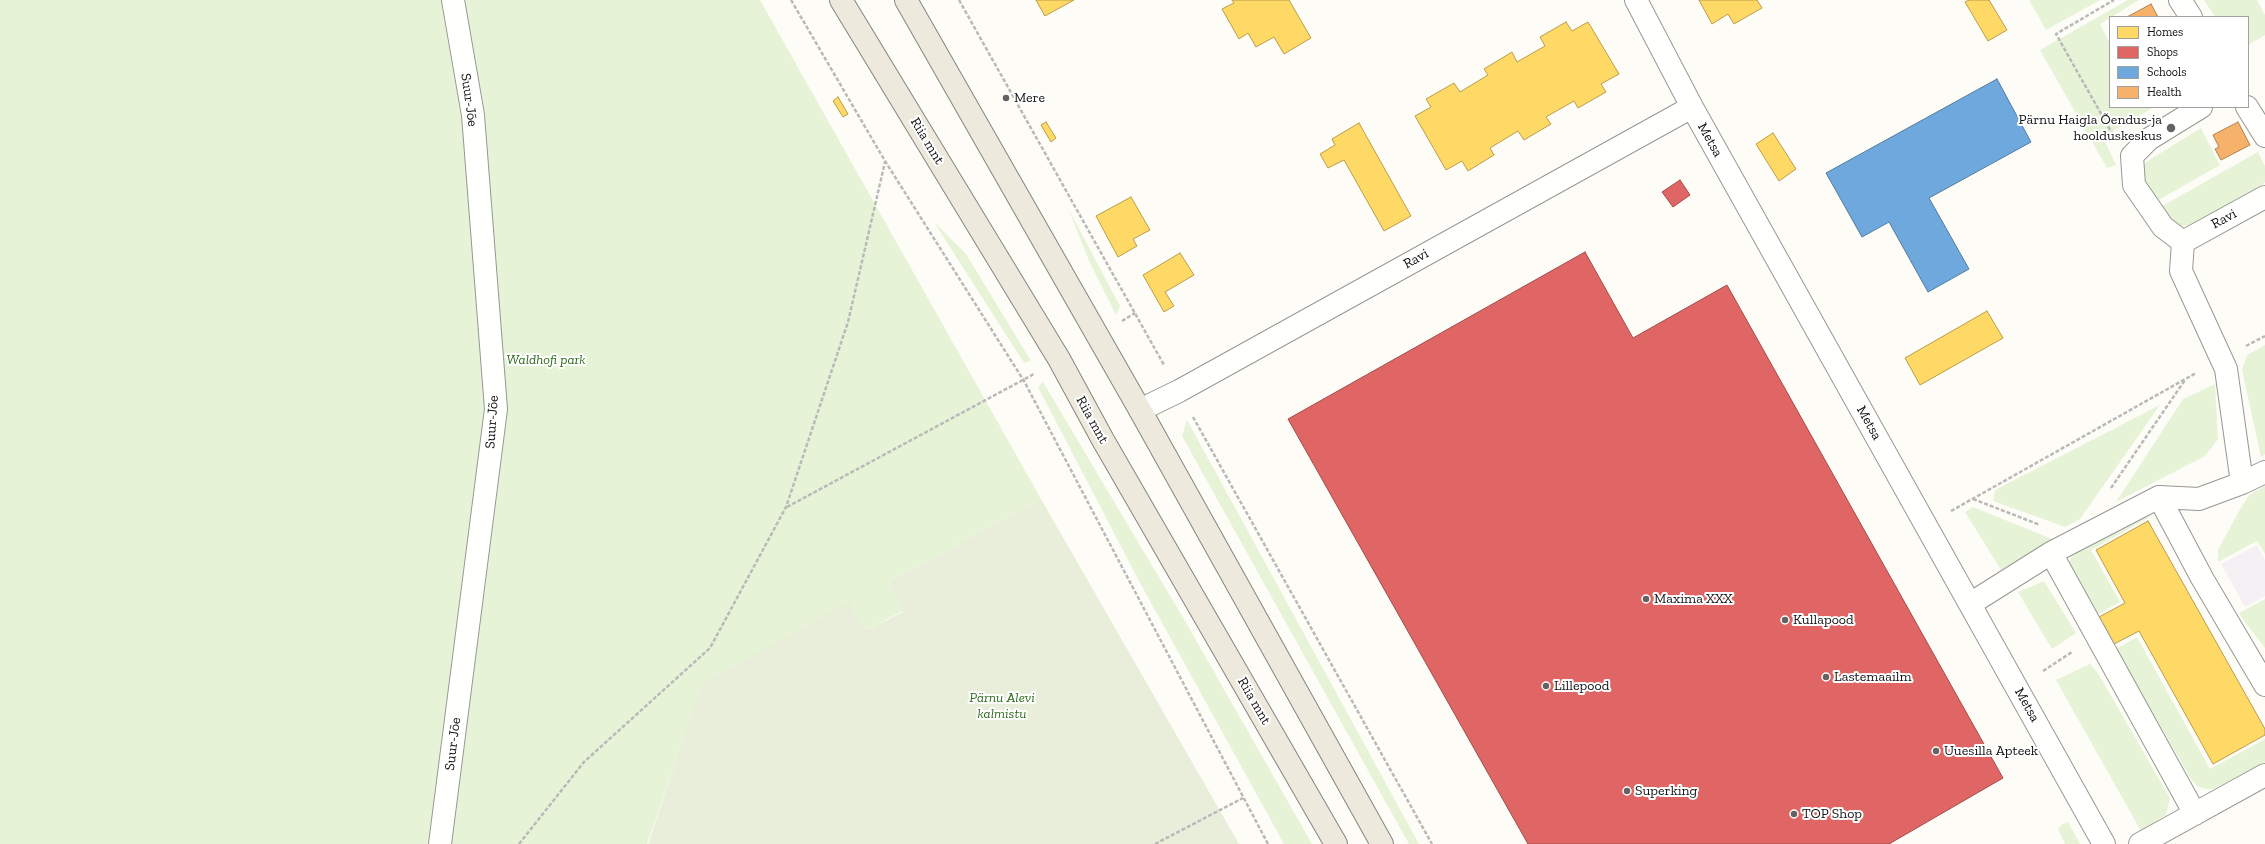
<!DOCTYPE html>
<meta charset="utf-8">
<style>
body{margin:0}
#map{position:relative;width:2265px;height:844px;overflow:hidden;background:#fdfcf7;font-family:"Zilla Slab",serif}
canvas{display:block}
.legend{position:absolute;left:2109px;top:16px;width:140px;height:92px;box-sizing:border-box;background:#fff;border:1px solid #a0a0a0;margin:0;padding:5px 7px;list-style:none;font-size:12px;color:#111}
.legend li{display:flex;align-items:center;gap:8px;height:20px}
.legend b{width:20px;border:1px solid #a0a0a0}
</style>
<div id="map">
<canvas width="2265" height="844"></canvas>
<ul class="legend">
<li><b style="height:11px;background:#ffd966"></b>Homes</li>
<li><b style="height:11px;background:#e06666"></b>Shops</li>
<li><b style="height:11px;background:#6fa8dc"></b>Schools</li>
<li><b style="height:11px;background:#f6b26b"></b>Health</li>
</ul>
</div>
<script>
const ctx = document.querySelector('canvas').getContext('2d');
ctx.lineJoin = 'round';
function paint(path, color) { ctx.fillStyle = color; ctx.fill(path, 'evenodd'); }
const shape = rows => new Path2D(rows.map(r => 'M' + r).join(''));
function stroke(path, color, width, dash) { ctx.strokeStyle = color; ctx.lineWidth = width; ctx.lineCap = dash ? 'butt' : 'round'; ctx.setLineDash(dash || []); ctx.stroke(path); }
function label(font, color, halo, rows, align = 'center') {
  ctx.font = font + ' "Zilla Slab",serif'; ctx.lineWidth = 4; ctx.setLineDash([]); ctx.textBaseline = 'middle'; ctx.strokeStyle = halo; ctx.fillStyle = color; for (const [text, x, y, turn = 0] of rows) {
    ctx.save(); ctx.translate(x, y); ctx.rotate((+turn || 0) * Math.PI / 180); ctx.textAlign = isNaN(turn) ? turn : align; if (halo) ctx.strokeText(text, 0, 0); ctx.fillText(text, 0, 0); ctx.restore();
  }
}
paint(shape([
 [2257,545,2265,560,2265,596,2245,607,2221,564]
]), '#f5f0f3');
paint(shape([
 [0,0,760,0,1041,499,889,582,903,611,866,630,849,603,703,684,647,844,0,844],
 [2029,0,2100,0,2046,30],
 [2128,0,2139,0,2100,24,2110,44,2110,107,2154,107,2103,137,2116,165,2107,168,2040,50],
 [2204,0,2257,0,2265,15,2265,35,2248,45,2248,17,2215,17],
 [2201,128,2220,165,2155,202,2140,173,2146,162],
 [2258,152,2265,166,2265,182,2259,188,2190,227,2176,225,2157,209],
 [1068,208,1120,306,1116,315,1090,263],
 [934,222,966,254,1031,361,1024,363],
 [2265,345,2265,454,2261,457,2242,370,2247,355],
 [1043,382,1188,626,1312,844,1284,844,1139,581,1038,387],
 [2215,384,2218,439,2205,456,2116,502,2183,399],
 [2160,405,2080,519,2065,527,1993,501,1995,490],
 [1187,420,1419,844,1409,844,1182,436],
 [2265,486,2265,554,2257,541,2218,562,2218,550,2239,511,2249,495],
 [1973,507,2052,539,2001,570,1965,512],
 [2144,510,2148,518,2091,550,2120,602,2098,614,2070,567,2070,559,2074,554],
 [2044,581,2076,633,2052,649,2018,592],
 [2265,599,2265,648,2247,625,2239,613],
 [2137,637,2210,769,2265,739,2265,762,2214,789,2206,789,2197,786,2191,779,2116,649],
 [2090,664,2098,673,2170,798,2166,815,2141,831,2056,680],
 [2068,822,2080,844,2065,844,2058,830,2061,825]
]), '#e7f3d7');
paint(shape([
 [1041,499,1239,844,648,844,702,684,849,602,866,630,903,612,889,582]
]), '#e9eedb');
const homes = shape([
 [1036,0,1074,0,1045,16,1036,0],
 [1232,0,1289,0,1311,38,1284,54,1274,37,1256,47,1248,33,1239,39,1222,9,1234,3,1232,0],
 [1699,0,1757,0,1762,8,1734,24,1728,14,1712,24,1699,0],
 [1969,0,1989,0,2007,30,1988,41,1965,2,1969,0],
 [1566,22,1572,31,1588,22,1619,74,1601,84,1606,92,1578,108,1574,101,1546,117,1551,124,1524,140,1518,131,1490,148,1494,155,1468,171,1462,161,1446,170,1415,116,1431,107,1426,99,1454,83,1460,92,1488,75,1484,69,1512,52,1517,62,1545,46,1540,37,1566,22],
 [838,97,848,114,843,117,833,101,838,97],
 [1046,122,1056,138,1051,142,1041,125,1046,122],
 [1359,123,1411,216,1384,231,1344,160,1328,168,1320,154,1335,145,1332,139,1359,123],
 [1773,133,1796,169,1779,181,1756,144,1773,133],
 [1131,197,1150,230,1133,239,1137,246,1118,257,1096,216,1131,197],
 [1180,253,1194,275,1165,292,1174,306,1164,312,1143,275,1180,253],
 [1987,311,2003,338,1920,385,1905,358,1987,311],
 [2148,521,2265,729,2265,735,2213,764,2139,631,2114,644,2099,617,2125,603,2096,550,2148,521]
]);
paint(homes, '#ffd966');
stroke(homes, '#b89d4c', 1);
const shops = shape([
 [1680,180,1690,195,1673,207,1662,192,1680,180],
 [1585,252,1633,338,1727,285,2003,778,1889,844,1528,844,1288,419,1585,252]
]);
paint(shops, '#e06666');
stroke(shops, '#a24c4c', 1);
const schools = shape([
 [1997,79,2031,142,1929,198,1969,269,1928,292,1889,222,1862,237,1826,173,1997,79]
]);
paint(schools, '#6fa8dc');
stroke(schools, '#537b9f', 1);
const health = shape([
 [2151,4,2158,17,2127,17,2151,4],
 [2238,122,2250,145,2221,160,2215,149,2219,147,2213,135,2238,122]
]);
paint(health, '#f6b26b');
stroke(health, '#b18250', 1);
const minor = shape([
 [1636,0,1692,107,2104,844],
 [2180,0,2191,17],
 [2247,107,2265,136],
 [2183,242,2181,271,2226,369,2242,483,2265,472],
 [2183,242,2163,227,2134,185,2132,156,2149,139,2201,107],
 [2183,242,2265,197],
 [1140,410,1179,391,1692,107],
 [2159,497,2202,578,2265,685],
 [2051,553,2195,814],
 [1970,604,2051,553,2159,497,2199,499,2242,483],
 [440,844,496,409,473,115,453,0],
 [2140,844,2265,775]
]);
const major = shape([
 [841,0,1059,359,1103,440,1336,844],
 [906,0,1140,410,1382,844]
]);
stroke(minor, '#979795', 24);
stroke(major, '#858482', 24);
stroke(shape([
 [791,0,885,161,1024,381,1268,844],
 [959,0,1164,365],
 [2113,135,2056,34,2114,0],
 [1122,321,1135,313],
 [2246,346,2265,336],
 [1193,417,1432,844],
 [2111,488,2185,380],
 [1973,499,2040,525],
 [787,507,1034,374],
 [1951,511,2196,373],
 [2043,671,2072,652],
 [519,844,584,762,710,648,786,507,848,322,885,162],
 [1155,844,1243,798]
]), '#b9b9b8', 2.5, [4, 2]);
stroke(minor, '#fffffe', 22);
stroke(major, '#ede9dc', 22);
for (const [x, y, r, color] of [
 [1006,98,4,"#646362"],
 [2171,128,5,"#646362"],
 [1646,599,4,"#646362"],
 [1785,620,4,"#646362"],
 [1826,677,4,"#646362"],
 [1546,686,4,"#646362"],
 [1936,751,4,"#646362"],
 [1627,791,4,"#646362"],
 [1794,814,4,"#646362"]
]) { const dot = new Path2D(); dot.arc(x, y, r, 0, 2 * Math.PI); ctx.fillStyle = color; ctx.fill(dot); stroke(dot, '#fff', 1.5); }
label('14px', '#111', '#fff', [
 ["Mere",1014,98],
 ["Pärnu Haigla Õendus-ja",2162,120,"right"],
 ["hoolduskeskus",2162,136,"right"],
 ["Maxima XXX",1654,599],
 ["Kullapood",1793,620],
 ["Lastemaailm",1834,677],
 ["Lillepood",1554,686],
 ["Uuesilla Apteek",1944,751],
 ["Superking",1635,791],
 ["TOP Shop",1802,814]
], 'left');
label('14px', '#111', '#fff', [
 ["Suur-Jõe",469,100,82],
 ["Metsa",1710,140,61],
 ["Riia mnt",927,141,59],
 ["Ravi",2224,219,-28],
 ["Ravi",1416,259,-29],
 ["Riia mnt",1092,420,61],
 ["Suur-Jõe",492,422,-86],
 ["Metsa",1869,423,61],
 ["Riia mnt",1254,701,60],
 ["Metsa",2027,705,61],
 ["Suur-Jõe",453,744,-83]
]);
label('italic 14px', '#2f6b1f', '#fff', [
 ["Waldhofi park",546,360],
 ["Pärnu Alevi",1002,698],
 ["kalmistu",1002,714]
]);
</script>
